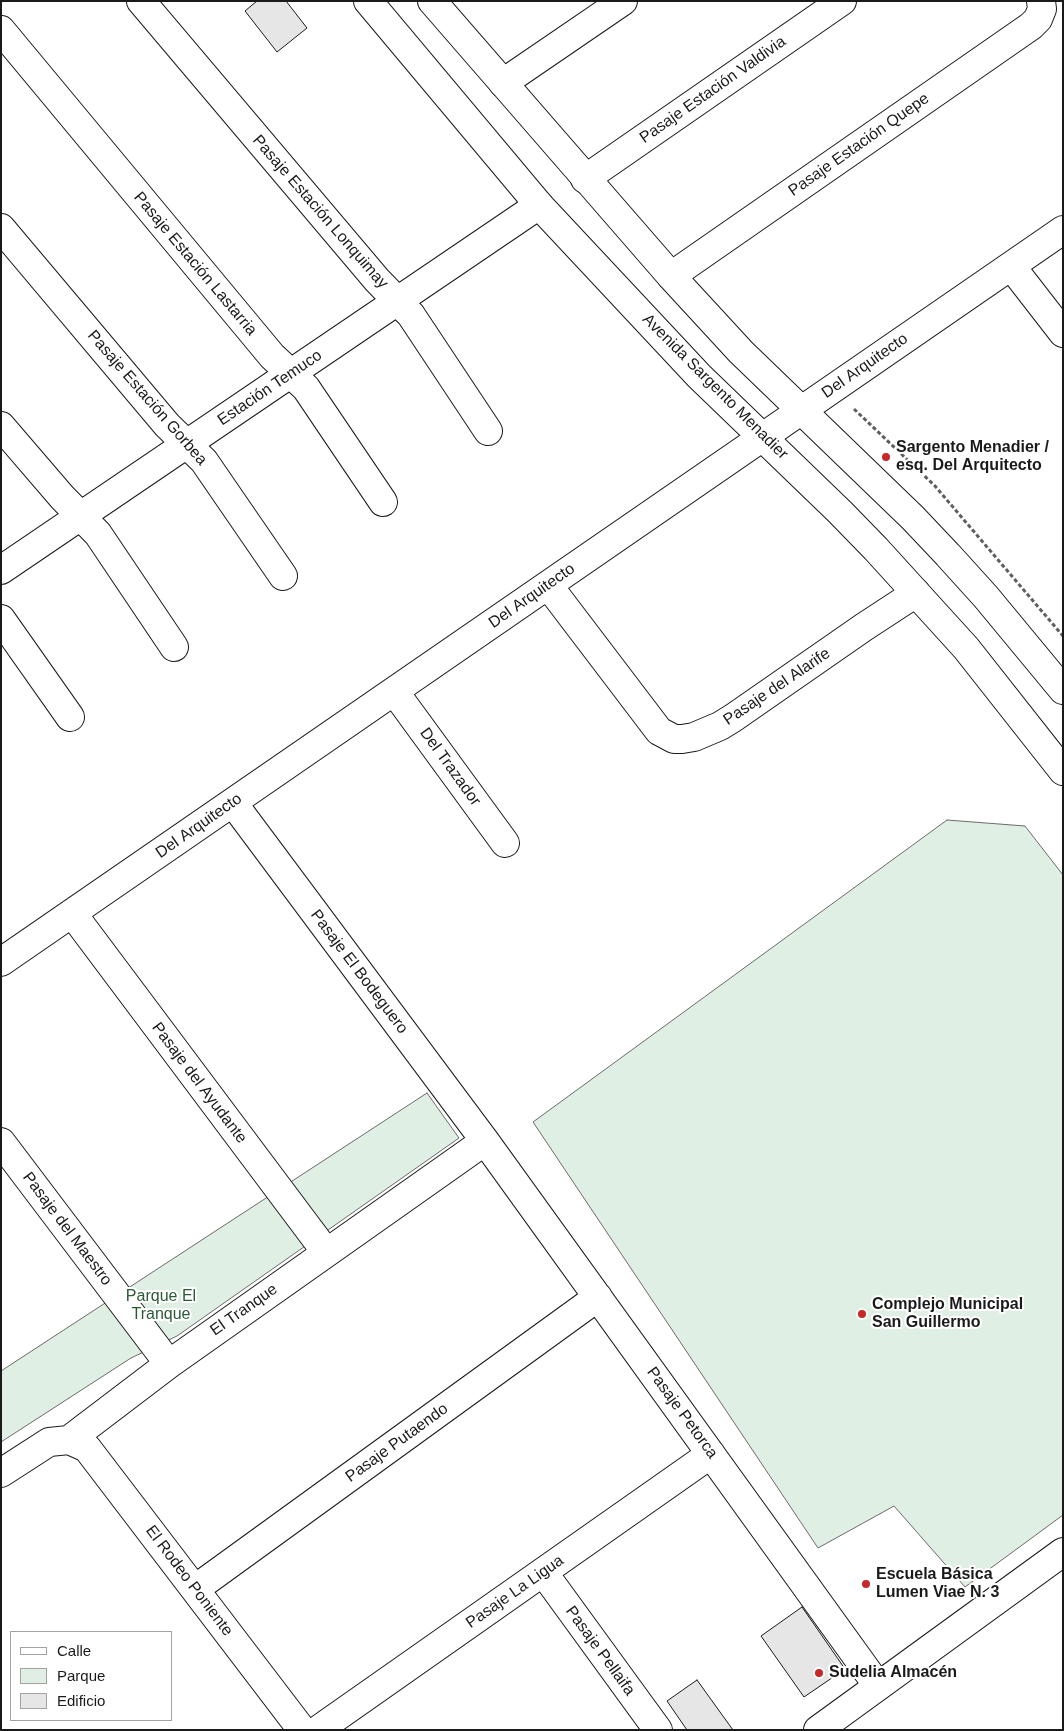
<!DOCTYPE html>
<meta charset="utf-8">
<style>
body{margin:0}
#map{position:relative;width:1064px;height:1731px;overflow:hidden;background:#fff;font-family:Arial,sans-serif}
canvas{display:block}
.frame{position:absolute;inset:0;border:2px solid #1a1a1a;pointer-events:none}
.legend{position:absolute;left:10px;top:1631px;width:162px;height:90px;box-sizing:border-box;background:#fff;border:1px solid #a3a3a3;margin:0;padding:6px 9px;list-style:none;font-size:15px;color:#1a1a1a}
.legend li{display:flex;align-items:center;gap:10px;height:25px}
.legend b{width:25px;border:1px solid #a3a3a3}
</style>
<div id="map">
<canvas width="1064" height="1731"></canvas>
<div class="frame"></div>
<ul class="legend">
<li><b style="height:6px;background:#fff"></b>Calle</li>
<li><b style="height:14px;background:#e0efe3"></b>Parque</li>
<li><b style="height:14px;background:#e6e6e6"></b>Edificio</li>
</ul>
</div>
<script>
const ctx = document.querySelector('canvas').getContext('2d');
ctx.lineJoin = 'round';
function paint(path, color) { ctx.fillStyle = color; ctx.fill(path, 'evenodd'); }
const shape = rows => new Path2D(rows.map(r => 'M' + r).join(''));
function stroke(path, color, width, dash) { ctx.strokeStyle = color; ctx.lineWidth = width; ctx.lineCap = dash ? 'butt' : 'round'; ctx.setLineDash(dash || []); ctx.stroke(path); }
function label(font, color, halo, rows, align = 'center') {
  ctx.font = font + ' Arial,sans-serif'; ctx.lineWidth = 4; ctx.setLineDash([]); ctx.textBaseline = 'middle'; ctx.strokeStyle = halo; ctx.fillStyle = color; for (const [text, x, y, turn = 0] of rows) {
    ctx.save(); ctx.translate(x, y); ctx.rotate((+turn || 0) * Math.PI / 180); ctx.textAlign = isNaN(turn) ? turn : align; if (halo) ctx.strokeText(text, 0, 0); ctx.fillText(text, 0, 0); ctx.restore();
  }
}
const green = shape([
 [947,820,1025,826,1063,875,1063,1515,965,1587,894,1506,818,1548,533,1122,947,820],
 [427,1093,459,1138,177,1336,131,1358,1,1442,1,1371,427,1093]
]);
paint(green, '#e0efe3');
stroke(green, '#6a6a6a', 1);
const building = shape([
 [257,1,286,1,307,28,277,52,245,11,257,1],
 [802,1607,845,1669,804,1697,761,1636,802,1607],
 [697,1680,733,1730,687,1730,667,1701,697,1680]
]);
paint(building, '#e6e6e6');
stroke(building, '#1a1a1a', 1);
const minor = shape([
 [141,1,377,280,411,315,488,431],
 [1,30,272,356,306,388,383,502],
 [503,83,623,1],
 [585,179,842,1],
 [1,228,167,425,204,461,283,576],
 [1011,266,1063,333],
 [671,276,1031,26,1038,19,1042,9,1041,1],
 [1,426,62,497,98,534,174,647],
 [1,570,539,205],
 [548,585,659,731,674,739,682,739,694,737,720,726,733,718,864,627,916,593],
 [1,619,70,717],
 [394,691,505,843],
 [233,803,485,1141,878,1686],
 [72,913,326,1252],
 [1,962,1063,230],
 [1,1142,169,1364],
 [69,1440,169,1364,485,1141],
 [1,1473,49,1442,69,1440,87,1448,302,1730],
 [543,1572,658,1730],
 [195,1589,598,1297],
 [318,1730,711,1454]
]);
const tertiary = shape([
 [368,1,539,205,699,376,840,512,876,549,966,648,1063,771],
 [432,1,671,276,741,352,913,518,948,555,986,597,1063,690],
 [818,1730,1063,1552]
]);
stroke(minor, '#1a1a1a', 30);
stroke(tertiary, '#1a1a1a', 30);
stroke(shape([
 [854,409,935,486,1063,636]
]), '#5f5f5f', 3, [4, 2.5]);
stroke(minor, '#fff', 28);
stroke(tertiary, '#fff', 28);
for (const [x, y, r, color] of [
 [886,457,5,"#c62828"],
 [862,1314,5,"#c62828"],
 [866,1584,5,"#c62828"],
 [819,1673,5,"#c62828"]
]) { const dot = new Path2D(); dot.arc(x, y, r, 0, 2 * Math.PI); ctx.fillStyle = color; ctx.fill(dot); stroke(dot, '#fff', 2); }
label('16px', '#1a1a1a', '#fff', [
 ["Pasaje Estación Valdivia",713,90,-35],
 ["Pasaje Estación Quepe",859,145,-35],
 ["Pasaje Estación Lonquimay",320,212,49],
 ["Pasaje Estación Lastarria",195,264,50],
 ["Del Arquitecto",865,366,-35],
 ["Avenida Sargento Menadier",715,387,45],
 ["Estación Temuco",270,388,-34],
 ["Pasaje Estación Gorbea",147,398,49],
 ["Del Arquitecto",532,596,-35],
 ["Pasaje del Alarife",777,687,-34],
 ["Del Trazador",450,767,54],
 ["Del Arquitecto",199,826,-35],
 ["Pasaje El Bodeguero",359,972,53],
 ["Pasaje del Ayudante",199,1083,53],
 ["Pasaje del Maestro",67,1229,53],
 ["El Tranque",244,1310,-35],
 ["Pasaje Petorca",682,1413,54],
 ["Pasaje Putaendo",397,1443,-36],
 ["El Rodeo Poniente",189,1581,53],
 ["Pasaje La Ligua",515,1592,-35],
 ["Pasaje Pellaifa",600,1651,54]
]);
label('bold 16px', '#1a1a1a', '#fff', [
 ["Sargento Menadier /",896,448],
 ["esq. Del Arquitecto",896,466],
 ["Complejo Municipal",872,1305],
 ["San Guillermo",872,1323],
 ["Escuela Básica",876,1575],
 ["Lumen Viae N. 3",876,1593],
 ["Sudelia Almacén",829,1673]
], 'left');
label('16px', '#2b5a34', '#fff', [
 ["Parque El",161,1297],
 ["Tranque",161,1315]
]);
</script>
